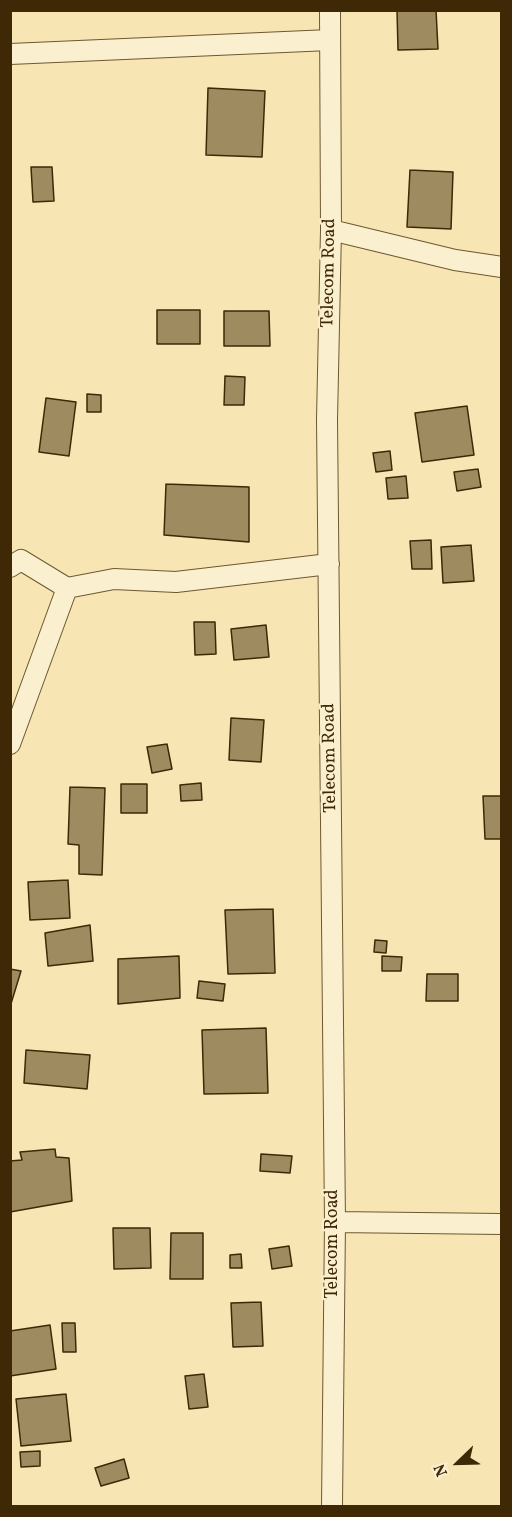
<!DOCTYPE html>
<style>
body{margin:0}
#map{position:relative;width:512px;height:1517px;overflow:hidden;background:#f7e6b3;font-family:Vollkorn,serif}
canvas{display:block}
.frame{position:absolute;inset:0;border:12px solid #3f2806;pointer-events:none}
.north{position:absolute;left:428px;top:1433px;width:60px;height:60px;-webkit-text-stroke:4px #faefce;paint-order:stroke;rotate:247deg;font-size:16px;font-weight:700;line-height:24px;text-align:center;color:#3f2806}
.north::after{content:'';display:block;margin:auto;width:21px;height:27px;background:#3f2806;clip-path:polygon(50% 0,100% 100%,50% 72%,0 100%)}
</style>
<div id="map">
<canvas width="512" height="1517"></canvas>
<div class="frame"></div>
<div class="north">N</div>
</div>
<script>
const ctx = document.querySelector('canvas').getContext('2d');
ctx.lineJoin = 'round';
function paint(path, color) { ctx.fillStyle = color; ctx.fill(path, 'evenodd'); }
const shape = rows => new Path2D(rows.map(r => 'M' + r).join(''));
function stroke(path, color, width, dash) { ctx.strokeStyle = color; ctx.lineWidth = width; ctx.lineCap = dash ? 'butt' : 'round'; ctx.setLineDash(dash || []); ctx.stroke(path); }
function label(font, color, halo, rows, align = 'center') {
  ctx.font = font + ' Vollkorn,serif'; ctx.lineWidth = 4.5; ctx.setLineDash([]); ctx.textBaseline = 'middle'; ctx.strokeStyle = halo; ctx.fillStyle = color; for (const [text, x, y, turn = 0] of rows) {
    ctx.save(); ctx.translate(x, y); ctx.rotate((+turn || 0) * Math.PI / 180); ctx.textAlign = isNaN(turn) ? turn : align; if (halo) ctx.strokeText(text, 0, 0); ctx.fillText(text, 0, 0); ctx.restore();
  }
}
const building = shape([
 [397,10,436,10,438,49,398,50,397,10],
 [208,88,265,91,262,157,206,155,208,88],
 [31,167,52,167,54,201,33,202,31,167],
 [410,170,453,172,451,229,407,227,410,170],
 [157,310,200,310,200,344,157,344,157,310],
 [224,311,269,311,270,346,224,346,224,311],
 [225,376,245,377,244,405,224,405,225,376],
 [87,394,101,395,101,412,87,412,87,394],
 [46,398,76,402,69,456,39,452,46,398],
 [467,406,474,455,422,462,415,413,467,406],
 [390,451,392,470,376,472,373,453,390,451],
 [478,469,481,487,457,491,454,472,478,469],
 [406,476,408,498,388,499,386,478,406,476],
 [166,484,249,487,249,542,164,535,166,484],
 [431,540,432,569,412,569,410,541,431,540],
 [471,545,474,581,443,583,441,547,471,545],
 [194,622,215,622,216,654,195,655,194,622],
 [266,625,269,657,234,660,231,629,266,625],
 [231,718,264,720,261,762,229,760,231,718],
 [167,744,172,769,152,773,147,747,167,744],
 [201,783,202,800,181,801,180,785,201,783],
 [121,784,147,784,147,813,121,813,121,784],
 [70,787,105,788,102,875,79,874,79,845,68,844,70,787],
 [483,796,502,796,502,839,485,839,483,796],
 [68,880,70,918,30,920,28,882,68,880],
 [273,909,275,973,228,974,225,910,273,909],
 [90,925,93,961,48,966,45,933,90,925],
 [375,940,387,941,386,953,374,952,375,940],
 [179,956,180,998,118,1004,118,959,179,956],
 [382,956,402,957,401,971,382,971,382,956],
 [10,969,21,971,10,1007,10,969],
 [427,974,458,974,458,1001,426,1001,427,974],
 [199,981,225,984,223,1001,197,998,199,981],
 [266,1028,268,1093,204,1094,202,1030,266,1028],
 [26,1050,90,1055,87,1089,24,1083,26,1050],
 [55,1149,56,1157,69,1158,72,1201,10,1212,10,1161,22,1160,20,1152,55,1149],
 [261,1154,292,1156,290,1173,260,1171,261,1154],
 [113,1228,150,1228,151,1268,114,1269,113,1228],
 [171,1233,203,1233,203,1279,170,1279,171,1233],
 [289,1246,292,1266,272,1269,269,1249,289,1246],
 [241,1254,242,1268,230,1268,230,1255,241,1254],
 [261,1302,263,1346,233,1347,231,1303,261,1302],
 [62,1323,75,1323,76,1352,63,1352,62,1323],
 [50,1325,56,1369,10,1376,10,1331,50,1325],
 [204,1374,208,1407,189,1409,185,1376,204,1374],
 [66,1394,71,1441,21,1446,16,1399,66,1394],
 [40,1451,40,1466,21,1467,20,1452,40,1451],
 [124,1459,129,1478,101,1486,95,1468,124,1459]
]);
paint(building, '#9f8b60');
stroke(building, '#3f2806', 1.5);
const minor = shape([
 [330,10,331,230,327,420,335,1222,332,1506],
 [10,54,330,40],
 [331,230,455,260,502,267],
 [10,567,21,560,67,588],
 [10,744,67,588,114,579,176,582,329,564],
 [335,1222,502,1224]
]);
stroke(minor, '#6d5831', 22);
stroke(minor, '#faefce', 20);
label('18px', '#3f2806', '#faefce', [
 ["Telecom Road",330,273,-89],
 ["Telecom Road",331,758,-91],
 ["Telecom Road",334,1244,-90]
]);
</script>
